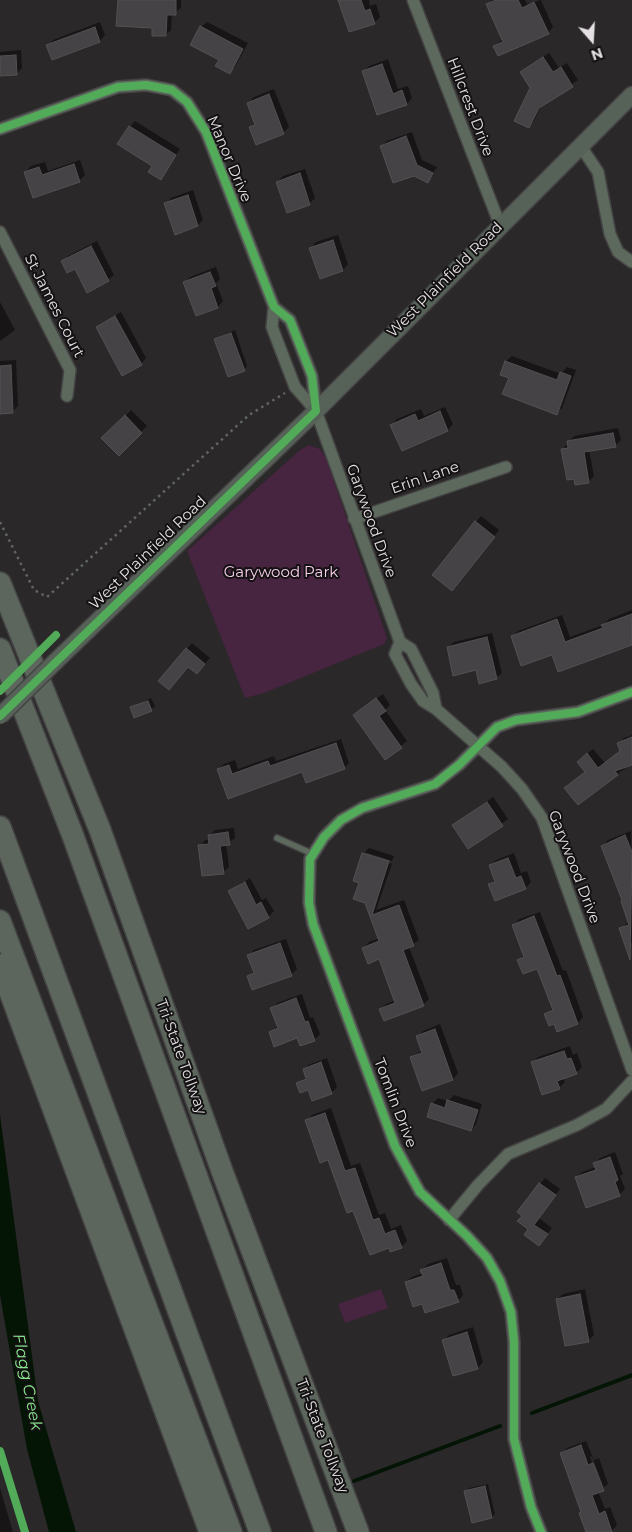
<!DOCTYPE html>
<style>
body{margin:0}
#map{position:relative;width:632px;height:1532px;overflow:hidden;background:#2b282a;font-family:Montserrat,sans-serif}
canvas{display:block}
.north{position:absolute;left:567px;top:15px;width:50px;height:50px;-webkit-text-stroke:4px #131112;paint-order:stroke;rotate:161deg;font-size:14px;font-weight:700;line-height:20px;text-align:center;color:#e4e0e3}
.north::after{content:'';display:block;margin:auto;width:18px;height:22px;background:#e4e0e3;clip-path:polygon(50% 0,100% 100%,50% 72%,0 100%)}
</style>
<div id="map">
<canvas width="632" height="1532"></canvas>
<div class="north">N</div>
</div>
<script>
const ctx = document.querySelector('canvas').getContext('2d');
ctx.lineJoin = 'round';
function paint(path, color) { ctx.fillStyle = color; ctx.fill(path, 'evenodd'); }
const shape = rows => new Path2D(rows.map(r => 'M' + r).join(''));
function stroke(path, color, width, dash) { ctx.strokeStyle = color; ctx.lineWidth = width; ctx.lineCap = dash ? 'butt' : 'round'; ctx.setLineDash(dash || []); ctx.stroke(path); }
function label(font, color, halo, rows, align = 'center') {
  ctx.font = font + ' Montserrat,sans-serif'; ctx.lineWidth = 4; ctx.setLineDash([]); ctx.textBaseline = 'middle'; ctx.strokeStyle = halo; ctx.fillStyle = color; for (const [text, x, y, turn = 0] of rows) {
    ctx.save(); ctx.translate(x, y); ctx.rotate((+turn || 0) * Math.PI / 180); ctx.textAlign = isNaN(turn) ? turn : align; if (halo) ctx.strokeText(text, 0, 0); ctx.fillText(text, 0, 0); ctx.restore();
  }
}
paint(shape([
 [309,445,320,449,326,458,387,638,384,644,264,693,245,698,187,551,300,450],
 [381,1289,388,1308,345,1323,338,1304]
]), '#47243f');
paint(shape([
 [0,1115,38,1401,76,1532,49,1532,27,1449,0,1295]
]), '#041405');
paint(shape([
 [119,0,181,0,181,8,172,14,171,30,166,35],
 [339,0,369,0,370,6,376,4,380,17,375,22,350,31],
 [492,0,525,0,527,4,541,0,553,27,548,33,495,46,503,39,487,5],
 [100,22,105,35,100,41,48,45,53,40],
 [207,22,248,43,235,67,230,72,201,27],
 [21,50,22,68,16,74,0,75,0,52],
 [549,53,559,68,567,63,578,80,542,104,534,121,529,127,531,88,521,72],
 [388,59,398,89,408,86,412,98,407,104,378,113,364,71,369,66],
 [274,89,289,127,283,133,250,128,256,122,248,103,254,97],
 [135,121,180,149,160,178,130,127],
 [412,132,422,160,437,167,427,181,381,146,387,141],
 [80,160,85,175,79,181,33,196,25,172,31,166,45,162,48,171],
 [305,169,315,198,309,204,277,182,283,176],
 [193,190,203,220,198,225,166,204,171,198],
 [338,235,348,264,343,270,321,277,311,248,316,242],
 [97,241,114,275,108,280,63,261,68,256],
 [216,267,220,279,216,283,223,301,218,307,197,315,184,283,190,277],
 [0,302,15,330,0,341],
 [121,312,146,358,141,364,97,327],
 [235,330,247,366,244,370,216,339],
 [512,356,561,374,567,367,576,370,562,408,556,413,510,377,506,361],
 [16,360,18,406,12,412,0,413,0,361],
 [445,407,453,424,448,430,402,450,392,425,397,419,421,409,424,416],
 [131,410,147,426,119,454,103,438],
 [618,428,621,440,615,446,589,450,594,476,588,482,563,449,574,436],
 [481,516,499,530,457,583,433,574],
 [632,610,632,642,552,653,512,636,518,631,562,615,570,637,603,625,609,619],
 [492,633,502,673,496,678,448,647,454,642],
 [192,643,210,658,202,667,189,665,160,681],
 [383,694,390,705,385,710,407,741,386,758,360,710],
 [151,698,155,706,151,710,132,708],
 [632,735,632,764,617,774,586,772,584,756,593,749,605,763,621,750,619,743,624,738],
 [341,739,349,763,344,768,303,770,229,797,218,769,224,764,235,760,238,769,274,756,276,761],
 [493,797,508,819,468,848,453,825],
 [234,828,235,838,226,844,229,867,223,872,200,846,205,840,210,840,210,835,215,830],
 [631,831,632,943,627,945,621,929,629,922,624,900,602,846,608,840],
 [369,848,394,856,392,861,365,852,365,855,392,864,376,910,404,900,419,940,409,947,429,999,423,1005,381,1009,386,1004,396,1000,380,958,363,948,369,942,380,938,360,882,363,854],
 [514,853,521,873,527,871,531,882,526,888,495,899,490,885,495,879,490,865,496,860],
 [250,878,262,900,266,898,274,911,268,917,229,891],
 [540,912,563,971,566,970,583,1017,578,1023,557,1030,554,1023,545,1014,553,1008,538,967,519,960,525,954,514,925,519,919],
 [286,939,297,969,291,975,249,976,254,971,248,956,254,950],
 [302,994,310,1018,313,1017,320,1034,314,1040,270,1032,278,1026,272,1009,277,1003],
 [440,1024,458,1073,453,1079,423,1089,411,1057,423,1050,418,1036,423,1031],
 [570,1046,573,1055,577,1053,582,1067,576,1073,563,1077,565,1082,559,1088,532,1063,538,1057],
 [327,1058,337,1087,331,1093,309,1088,298,1083,307,1076,304,1069,310,1064],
 [454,1095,482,1104,476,1124,471,1130,432,1104,438,1098,448,1101],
 [331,1108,351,1166,360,1163,379,1215,385,1213,391,1229,401,1225,407,1241,401,1247,389,1246,354,1210,307,1121,312,1115],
 [615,1152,623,1174,620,1176,625,1189,619,1195,576,1177,582,1172,596,1167,595,1163,600,1158],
 [545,1178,560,1189,539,1218,552,1228,539,1244,523,1215,540,1184],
 [447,1258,456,1285,460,1285,463,1295,458,1301,422,1303,406,1282,412,1277,423,1273,422,1270,428,1264],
 [585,1289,594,1335,589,1340,566,1345,557,1299,563,1294],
 [473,1327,483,1362,478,1368,444,1340,449,1335],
 [586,1441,594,1460,599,1458,608,1484,598,1491,605,1509,610,1507,617,1525,611,1532,588,1532,561,1454,567,1448],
 [592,1456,604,1488,601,1488,590,1457],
 [488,1484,495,1514,492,1517,466,1492,469,1488],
 [0,1488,13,1532,0,1532]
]), '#0007');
stroke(shape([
 [532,1413,632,1375],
 [354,1481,500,1426]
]), '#041405', 4);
const building = shape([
 [118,0,176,0,176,15,167,15,166,36,152,36,152,28,116,26,118,0],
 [338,0,361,0,365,11,370,9,375,24,349,32,338,0],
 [496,0,518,0,522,8,534,2,549,34,498,56,493,46,503,42,486,4,496,0],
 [200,26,243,49,230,74,215,66,219,60,190,45,200,26],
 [95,27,100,42,52,60,46,45,95,27],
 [16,55,17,75,0,76,0,56,16,55],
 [543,57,553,72,561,67,573,87,539,108,529,128,514,121,530,88,520,72,543,57],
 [382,64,393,94,402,90,407,105,377,115,362,71,382,64],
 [269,94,284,134,256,145,249,127,255,125,247,103,269,94],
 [129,126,176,155,161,180,148,172,152,166,117,144,129,126],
 [406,136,417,165,433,173,428,183,414,176,393,183,380,146,406,136],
 [74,164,80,182,33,198,24,172,39,167,42,175,74,164],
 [300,173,310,205,287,213,276,182,300,173],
 [188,195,198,226,175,235,164,203,188,195],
 [333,240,343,271,320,279,309,248,333,240],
 [91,246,109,281,87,293,75,269,67,273,61,261,91,246],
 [210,272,216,286,211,288,218,308,196,316,183,282,210,272],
 [115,316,142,365,122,376,96,327,115,316],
 [231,333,245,371,228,377,214,339,231,333],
 [505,361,557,380,560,372,571,376,557,415,502,394,509,378,500,375,505,361],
 [11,365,13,413,0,414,0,366,11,365],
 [440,411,448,431,402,451,390,425,415,414,418,421,440,411],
 [125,415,142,433,119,456,101,438,125,415],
 [613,433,616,447,584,452,589,483,575,485,574,479,567,480,561,449,568,448,567,441,613,433],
 [475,521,495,537,452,591,432,575,475,521],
 [632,614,632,645,558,672,552,655,521,666,511,636,557,619,565,642,603,628,601,625,632,614],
 [487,637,497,679,479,684,476,670,453,676,447,647,487,637],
 [186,648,205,664,197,674,188,667,169,690,158,681,186,648],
 [376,698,386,711,379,716,402,748,385,760,353,715,376,698],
 [148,701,152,711,134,718,130,707,148,701],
 [632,737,632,765,615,771,618,775,578,805,564,788,585,772,577,762,587,753,598,768,620,751,617,743,632,737],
 [336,743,345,769,306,783,302,772,228,799,217,769,229,765,232,774,268,761,270,766,336,743],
 [487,802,503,826,468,849,452,825,487,802],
 [228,832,230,845,220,846,224,874,202,876,198,845,209,844,208,835,228,832],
 [625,835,632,852,630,960,619,928,629,925,621,901,622,900,601,846,625,835],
 [362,853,389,861,372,915,399,905,414,946,403,950,424,1006,384,1021,379,1009,395,1003,379,959,368,964,362,948,379,941,365,903,353,899,359,883,353,881,362,853],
 [508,858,516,878,521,876,526,889,495,901,488,884,495,882,489,865,508,858],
 [245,882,256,905,261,902,269,918,248,929,228,891,245,882],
 [534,916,557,976,560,975,578,1024,557,1032,554,1024,549,1026,544,1014,553,1010,537,969,523,974,517,960,524,957,512,925,534,916],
 [280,943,292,976,252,990,247,976,254,973,247,955,280,943],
 [296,998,305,1022,308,1021,315,1041,300,1046,297,1038,274,1047,269,1032,278,1028,270,1008,296,998],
 [435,1029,453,1080,422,1091,410,1057,422,1053,416,1036,435,1029],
 [564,1051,567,1059,571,1058,577,1074,557,1081,560,1089,542,1095,531,1062,564,1051],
 [321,1062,332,1094,312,1101,308,1090,300,1093,296,1083,306,1079,303,1069,321,1062],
 [447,1100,478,1110,471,1131,427,1117,431,1103,445,1108,447,1100],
 [325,1113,345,1171,355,1168,373,1220,379,1218,385,1234,395,1230,402,1248,390,1252,389,1248,370,1255,353,1211,347,1213,328,1160,320,1163,305,1120,325,1113],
 [610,1157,618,1180,615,1182,620,1196,586,1208,575,1177,596,1170,593,1163,610,1157],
 [539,1183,556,1195,534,1225,548,1234,539,1246,524,1235,528,1229,517,1221,522,1216,517,1212,539,1183],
 [441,1263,450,1290,454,1290,459,1302,425,1313,422,1304,413,1307,405,1282,423,1276,420,1270,441,1263],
 [580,1294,589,1342,565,1346,556,1299,580,1294],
 [467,1332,478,1369,453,1376,442,1340,467,1332],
 [581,1445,588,1465,593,1463,604,1491,592,1495,599,1514,605,1511,612,1532,586,1532,579,1513,581,1512,560,1453,581,1445],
 [485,1486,492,1518,472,1523,464,1491,485,1486]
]);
paint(building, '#454345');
stroke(building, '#545153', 1);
const service = shape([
 [277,838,313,854]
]);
const minor = shape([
 [413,0,500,225],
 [0,129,118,87,146,85,172,90,187,102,206,132,274,307,272,327,295,387,316,411],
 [580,145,598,172,610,234,618,252,632,262],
 [0,232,70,370,67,396],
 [274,307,290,320,312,376,316,411,400,642,411,649,433,693,436,709],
 [354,519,506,467],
 [400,642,395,654,411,684,423,701,436,709,502,767,522,789,542,818,632,1070],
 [449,1220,478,1185,508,1154,577,1125,606,1109,632,1081],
 [541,1532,531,1507,514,1439,514,1342,511,1312,500,1281,487,1258,467,1236,420,1192,395,1146,313,924,309,903,310,859,324,837,341,820,362,808,435,784,459,765,497,727,516,720,578,712,632,692]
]);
const secondary = shape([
 [56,661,316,411,632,95]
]);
const motorway = shape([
 [0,583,100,830,222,1171,358,1532],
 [0,649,73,836,326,1532],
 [0,827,260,1532],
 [0,921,231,1532],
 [0,965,210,1532]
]);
stroke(service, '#444344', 8);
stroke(minor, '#444344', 14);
stroke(secondary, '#444344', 19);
stroke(motorway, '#444344', 24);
stroke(shape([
 [0,522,34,590,47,597,249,415,285,393]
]), '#606660', 2.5, [2.5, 4]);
stroke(service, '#5c695c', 5.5);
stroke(minor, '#5c695c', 11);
stroke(secondary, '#566157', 16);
stroke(motorway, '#5c665d', 21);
const secondaryBridge = shape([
 [0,716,56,661]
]);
stroke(secondaryBridge, '#444344', 19, []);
stroke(secondaryBridge, '#566157', 16);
stroke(shape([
 [0,129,118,87,146,85,172,90,187,102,206,132,274,307,290,320,312,376,316,411,0,716],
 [0,691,56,635],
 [0,1451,25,1532],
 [541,1532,531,1507,514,1439,514,1342,511,1312,500,1281,487,1258,467,1236,420,1192,395,1146,313,924,309,903,310,859,324,837,341,820,362,808,435,784,459,765,497,727,516,720,578,712,632,692]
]), '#51ab58', 8);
label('15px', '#e4e0e3', '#131112', [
 ["Hillcrest Drive",470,107,69],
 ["Manor Drive",229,159,67],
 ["West Plainfield Road",445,280,-45],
 ["St James Court",54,306,63],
 ["Erin Lane",425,478,-19],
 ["Garywood Drive",371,521,70],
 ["West Plainfield Road",148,553,-44],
 ["Garywood Drive",574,867,69],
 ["Tri-State Tollway",181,1057,70],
 ["Tomlin Drive",395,1103,69],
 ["Tri-State Tollway",322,1436,69]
]);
label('15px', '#f7cdeb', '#131112', [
 ["Garywood Park",281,573]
]);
label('italic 16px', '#8ae98e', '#131112', [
 ["Flagg Creek",27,1382,79]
]);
</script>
